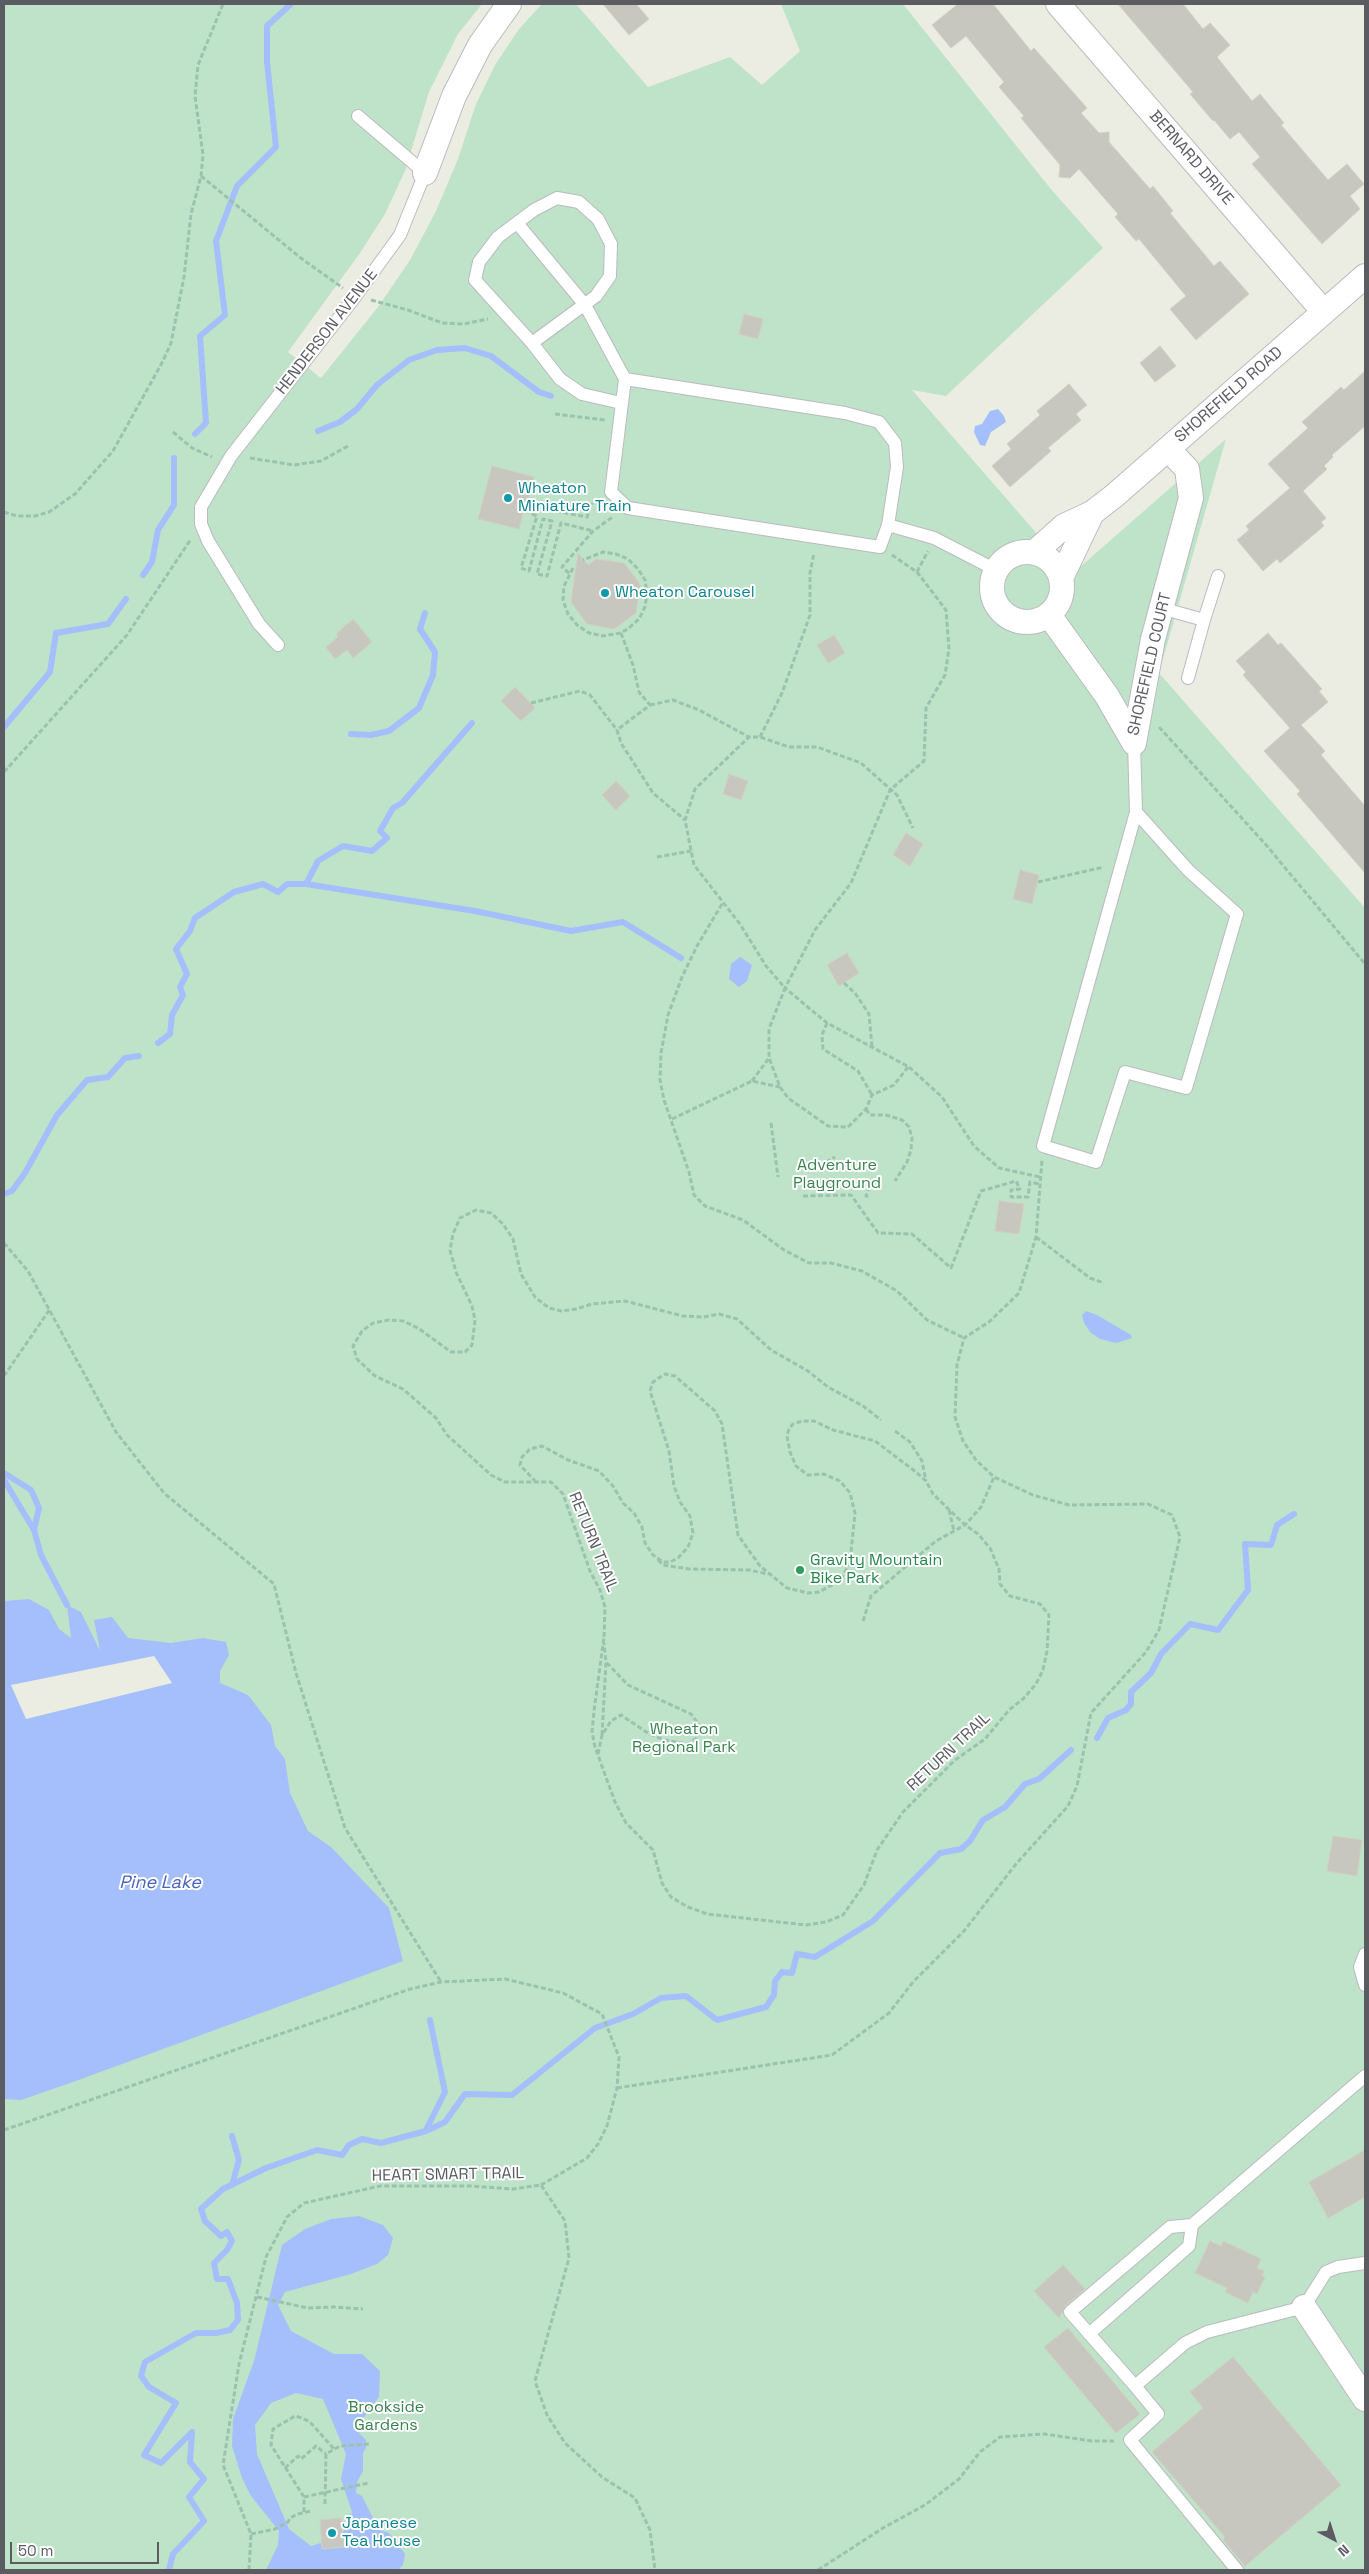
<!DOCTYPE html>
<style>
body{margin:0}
#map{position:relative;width:1369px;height:2574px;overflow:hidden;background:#ecede2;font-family:"Space Grotesk",sans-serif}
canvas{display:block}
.frame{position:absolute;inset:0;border:5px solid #5a5c62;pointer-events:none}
.north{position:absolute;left:1309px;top:2514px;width:50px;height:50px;-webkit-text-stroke:4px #fff;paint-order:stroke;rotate:140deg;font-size:14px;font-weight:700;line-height:20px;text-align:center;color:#5a5c62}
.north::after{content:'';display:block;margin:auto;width:18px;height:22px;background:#5a5c62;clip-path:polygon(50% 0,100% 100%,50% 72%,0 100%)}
.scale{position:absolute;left:10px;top:2542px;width:149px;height:22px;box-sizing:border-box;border:2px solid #5a5c62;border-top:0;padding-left:6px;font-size:15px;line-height:18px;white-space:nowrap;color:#5a5c62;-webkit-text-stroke:4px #fff;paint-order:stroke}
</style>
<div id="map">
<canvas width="1369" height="2574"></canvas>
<div class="frame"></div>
<div class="north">N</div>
<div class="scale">50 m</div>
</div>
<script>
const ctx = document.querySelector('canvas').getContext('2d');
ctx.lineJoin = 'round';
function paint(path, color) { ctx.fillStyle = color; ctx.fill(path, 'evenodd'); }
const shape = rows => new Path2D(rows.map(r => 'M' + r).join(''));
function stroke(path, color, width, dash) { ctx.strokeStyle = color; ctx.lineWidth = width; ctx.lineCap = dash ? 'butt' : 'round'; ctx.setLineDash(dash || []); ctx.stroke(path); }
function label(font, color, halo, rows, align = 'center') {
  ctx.font = font + ' "Space Grotesk",sans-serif'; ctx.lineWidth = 4; ctx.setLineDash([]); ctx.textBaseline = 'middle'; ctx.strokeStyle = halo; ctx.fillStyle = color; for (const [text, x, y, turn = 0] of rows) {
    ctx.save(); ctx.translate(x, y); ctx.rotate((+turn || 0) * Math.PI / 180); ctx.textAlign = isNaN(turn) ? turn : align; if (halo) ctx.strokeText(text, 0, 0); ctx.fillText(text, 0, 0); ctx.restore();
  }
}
paint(shape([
 [4,4,482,4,458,34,429,92,405,171,385,214,360,253,288,352,321,378,378,307,410,260,436,211,458,159,476,104,495,65,519,29,542,4,576,4,648,87,730,57,762,85,800,51,781,4,903,4,1050,188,1103,248,946,396,912,390,1072,574,1226,439,1159,673,1365,908,1365,2570,4,2570]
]), '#bfe3c8');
paint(shape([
 [998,409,1004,416,1006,422,991,432,985,446,980,445,974,432,975,426,982,424,990,411],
 [740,957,752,965,747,981,739,987,729,979,731,964],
 [1086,1311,1097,1315,1131,1335,1132,1338,1116,1343,1100,1339,1091,1333,1084,1323,1082,1315],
 [29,1599,49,1610,59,1629,71,1638,67,1605,81,1612,100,1651,94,1620,112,1617,128,1638,171,1643,203,1638,226,1642,229,1655,220,1671,220,1683,248,1695,271,1725,275,1746,285,1759,290,1793,308,1831,331,1847,389,1908,403,1961,73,2082,21,2100,4,2099,4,1601],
 [359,2216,383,2225,393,2238,388,2255,377,2264,351,2274,285,2292,278,2305,291,2331,334,2354,362,2354,380,2371,379,2397,364,2417,359,2433,366,2440,366,2448,363,2453,363,2471,357,2482,356,2493,362,2496,379,2530,389,2533,405,2554,403,2565,398,2570,266,2570,278,2545,279,2531,251,2496,242,2478,232,2446,233,2419,254,2361,282,2245,305,2229,331,2219],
 [296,2393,323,2399,346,2454,341,2479,352,2512,341,2537,311,2546,289,2529,257,2454,255,2425,271,2403]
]), '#a4bffb');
paint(shape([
 [154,1656,172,1683,26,1719,11,1685]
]), '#ecede2');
stroke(shape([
 [318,431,340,422,357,409,377,385,409,360,437,350,465,348,491,356,539,392,551,396],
 [195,434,206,423,200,336,225,315,216,241,237,186,276,147,267,62,267,26,291,4],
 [143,575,152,562,158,530,174,505,174,458],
 [4,727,50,672,56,633,108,624,126,599],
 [351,734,371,735,389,731,419,708,433,675,435,652,420,629,425,613],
 [306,884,475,911,571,931,623,922,681,958],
 [158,1043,170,1034,172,1015,183,995,180,987,187,974,176,949,190,931,195,918,234,892,263,884,278,892,287,884,306,884,318,861,343,846,372,851,387,838,380,831,393,808,402,803,472,723],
 [4,1194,12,1191,25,1173,57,1115,87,1080,108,1077,125,1058,139,1056],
 [4,1473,31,1490,39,1508,34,1530,41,1555,67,1605],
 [4,1480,34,1530],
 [1097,1738,1108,1718,1126,1710,1131,1704,1131,1692,1151,1673,1161,1654,1190,1624,1218,1630,1248,1590,1245,1544,1271,1545,1277,1525,1294,1514],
 [426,2130,445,2092,430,2020],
 [232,2136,239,2160,232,2185],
 [169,2570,173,2554,204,2521,189,2497,204,2479,190,2462,192,2432,161,2463,144,2455,176,2403,149,2387,141,2376,145,2362,196,2333,216,2333,230,2330,238,2320,237,2303,228,2279,217,2279,214,2263,227,2250,232,2241,227,2232,221,2236,205,2221,201,2209,223,2189,266,2168,317,2150,342,2155,349,2145,362,2139,381,2143,426,2131,445,2122,465,2094,512,2095,595,2028,633,2014,661,1998,686,1996,717,2020,766,2007,774,1995,775,1981,782,1972,792,1973,797,1954,815,1957,873,1921,940,1853,961,1849,970,1841,983,1820,1005,1807,1025,1784,1039,1779,1071,1750]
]), '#a4bffb', 6);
const building = shape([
 [603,4,636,4,649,19,629,35,603,4],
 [958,4,993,4,1031,51,1034,48,1087,108,1081,113,1099,133,1109,132,1109,142,1150,189,1153,186,1173,211,1170,213,1214,266,1220,261,1249,294,1196,340,1170,309,1186,296,1139,239,1136,241,1115,217,1118,214,1079,169,1070,178,1059,177,1060,165,1021,118,1024,116,999,87,1004,82,966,36,951,48,932,25,958,4],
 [1118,4,1183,4,1203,29,1210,23,1230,45,1217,57,1252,101,1260,94,1284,123,1281,125,1328,180,1347,164,1364,184,1350,196,1360,209,1322,244,1252,164,1260,157,1239,132,1230,139,1214,120,1213,121,1190,94,1193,92,1118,4],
 [744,314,763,319,758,339,739,334,744,314],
 [1160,346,1176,366,1155,382,1140,363,1160,346],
 [1365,371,1365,426,1332,455,1333,457,1324,466,1327,469,1303,491,1326,518,1321,522,1324,526,1280,563,1277,559,1263,571,1237,540,1249,530,1246,526,1290,488,1268,464,1308,428,1302,422,1341,387,1344,390,1365,371],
 [1069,384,1087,405,1076,414,1081,420,1048,448,1051,451,1010,487,992,466,1011,449,1007,444,1040,415,1037,411,1069,384],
 [492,466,534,477,529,497,536,499,532,514,523,512,519,529,478,519,492,466],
 [578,553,588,565,596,559,624,563,640,584,636,613,614,629,587,624,571,602,578,553],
 [353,619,372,642,353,658,347,650,335,659,326,647,338,637,336,634,353,619],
 [1268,633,1278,645,1281,643,1322,689,1319,691,1328,702,1301,725,1325,751,1321,755,1365,806,1365,873,1297,794,1300,791,1264,751,1290,728,1243,675,1246,672,1236,661,1268,633],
 [834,635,845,653,828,663,817,645,834,635],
 [515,687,535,708,521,721,501,701,515,687],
 [729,774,748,781,741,800,723,794,729,774],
 [616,781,630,796,616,810,602,795,616,781],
 [906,833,923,844,910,866,893,855,906,833],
 [1020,870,1039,875,1032,904,1013,899,1020,870],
 [847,953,859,973,839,986,827,965,847,953],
 [999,1201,1024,1204,1019,1234,995,1231,999,1201],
 [1333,1836,1362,1840,1357,1876,1327,1871,1333,1836],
 [1365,2150,1365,2197,1328,2218,1309,2182,1365,2150],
 [1210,2241,1221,2246,1223,2241,1261,2259,1257,2268,1264,2271,1262,2276,1265,2277,1257,2294,1253,2292,1248,2303,1225,2292,1227,2288,1195,2273,1210,2241],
 [1063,2265,1085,2289,1065,2306,1059,2318,1034,2291,1063,2265],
 [1068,2328,1140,2414,1116,2433,1044,2347,1068,2328],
 [1233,2357,1341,2485,1245,2566,1223,2540,1225,2537,1152,2452,1203,2408,1190,2392,1233,2357],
 [341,2518,344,2547,322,2549,320,2520,341,2518]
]);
paint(building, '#c8c7bf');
stroke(building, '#d1d0c1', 1);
const service = shape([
 [517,223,585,305,625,379],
 [532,343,596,296,610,276,611,244,598,219,579,202,557,198,534,210,498,237,479,262,475,280,532,343,560,379,582,394,621,403],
 [625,379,845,413,879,422,895,443,897,467,888,525,880,547,628,508,611,492,625,379],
 [888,525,934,538,996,570],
 [1161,608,1204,620,1218,576],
 [278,645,259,624,208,541,201,524,201,507,231,456,355,297,400,235,425,173,358,116],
 [1188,678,1204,620],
 [1134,743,1136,812,1043,1146,1096,1162,1125,1072,1186,1088,1237,914,1188,870,1136,812],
 [1365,1954,1360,1967,1365,1985],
 [1365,2076,1192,2225,1170,2227,1070,2312,1135,2386,1185,2343,1207,2332,1304,2307,1326,2272,1338,2267,1365,2263],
 [1089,2334,1189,2246,1192,2225],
 [1135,2386,1158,2414,1130,2440,1237,2570]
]);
const minor = shape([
 [1058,4,1324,312],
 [425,173,454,96,480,45,509,4],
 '992 587a35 35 0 1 1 70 0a35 35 0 1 1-70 0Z',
 [1035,552,1064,526,1092,513,1114,496,1365,276],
 [1062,576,1092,513],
 [1049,615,1107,696,1134,743],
 [1134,743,1153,639,1191,498,1187,469,1168,449],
 [1304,2307,1365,2399]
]);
stroke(service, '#babac0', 14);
stroke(minor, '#babac0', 26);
stroke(shape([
 [201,176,302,259,343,288],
 [371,300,408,310,442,323,464,324,488,319],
 [555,414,605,420],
 [173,432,192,448,212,457],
 [250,458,294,465,321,461,348,446],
 [534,507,587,517,592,503],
 [4,512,17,516,35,516,49,512,75,494,113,451,163,361,171,343,184,277,191,214,201,176,203,155,195,96,198,65,223,4],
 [532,514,537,516,521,568,529,571,543,519,552,521,537,574,547,576,561,523,593,531],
 [892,555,917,572,946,610,949,649,945,675,926,708,924,761,890,790,851,883,815,930,785,988,827,1023,909,1067,942,1097,974,1146,999,1168,1040,1177],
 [573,568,564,586,563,600,568,614,577,625,589,633,603,636,621,633,629,628,639,619,645,607,647,594,645,580,638,569,628,559,616,554,603,552,583,560],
 [917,572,928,551],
 [569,573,562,567,593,531,614,516],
 [621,633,633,665,639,692,650,705,617,730,621,743,653,793,685,820],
 [531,703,580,691,590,695,617,730],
 [650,705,673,700,699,710,749,737],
 [1159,727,1267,846,1365,964],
 [760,737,782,693,810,615,810,573,814,553],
 [4,772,127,635,191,539],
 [657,857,691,851],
 [1038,882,1104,867],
 [722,904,697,946,682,977,668,1015,661,1053,660,1080,664,1100,689,1172,694,1195,705,1206,743,1220,784,1250,809,1263,831,1263,862,1271,897,1291,927,1320,964,1338],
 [844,983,855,993,869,1014,872,1047],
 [827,1023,822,1035,823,1049,858,1071,872,1095],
 [908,1067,894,1085,872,1095,866,1109,848,1127,828,1126,788,1098,780,1087,769,1058,769,1029,785,988,766,966,740,924,694,865,685,820,695,789,749,737,760,737,789,747,817,747,861,763,897,795,913,828],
 [752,1081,769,1058],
 [866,1109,870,1115,886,1115,902,1120,909,1127,912,1138,911,1150,907,1162,895,1181],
 [672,1119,752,1081,780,1087],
 [771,1123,778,1177],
 [826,1162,835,1157],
 [861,1185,869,1187,866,1196,870,1198],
 [803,1196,851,1195,878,1233,912,1234,951,1268,981,1191,1016,1181,1020,1189,1011,1190,1011,1197,1028,1197,1030,1182,1040,1184],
 [1036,1237,1090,1278,1104,1283],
 [4,1243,28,1271,116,1432,164,1493,274,1584,296,1673,345,1828,441,1982],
 [4,1376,50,1309],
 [895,1431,910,1442,922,1461,926,1481],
 [536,1482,520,1465,522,1457,530,1449,542,1446,568,1460,599,1471,613,1486,623,1503,634,1513,642,1527,645,1543,653,1555,663,1562,670,1562,678,1558,688,1547,693,1533,690,1516,680,1502,674,1486,669,1451,650,1391,653,1382,665,1374,675,1376,715,1411,722,1424,738,1535,760,1566,787,1588,808,1593,819,1592,841,1580,850,1562,855,1513,850,1493,840,1481,824,1474,808,1475,796,1466,790,1452,787,1436,789,1429,793,1424,802,1421,814,1421,833,1430,875,1441,916,1472,926,1481,933,1494,965,1525,978,1534,990,1548,999,1569,1000,1584,1010,1596,1040,1604,1049,1615,1047,1651,1043,1670,1036,1684,1024,1698,1009,1710,985,1739,955,1760,903,1812,877,1850,864,1885,843,1915,826,1922,806,1925,707,1914,688,1907,671,1897,662,1883,653,1850,626,1823,615,1802,595,1747,592,1732,594,1711,604,1637],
 [949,1510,954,1531],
 [658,1560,663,1565,689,1569,749,1570,768,1574],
 [863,1621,871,1596,936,1541,965,1525,981,1507,994,1477],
 [604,1637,605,1607,600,1590,590,1571,563,1494,551,1482,505,1482,491,1475,447,1435,436,1418,403,1389,375,1376,357,1359,353,1346,362,1331,373,1323,389,1320,403,1321,418,1328,451,1352,465,1352,472,1345,475,1320,472,1306,456,1272,450,1250,453,1234,460,1218,476,1210,491,1213,503,1224,513,1239,521,1274,535,1297,549,1308,561,1311,576,1309,592,1304,625,1301,683,1316,704,1317,719,1314,737,1319,771,1350,808,1371,828,1387,863,1406,881,1420],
 [602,1735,606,1662,604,1643],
 [598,1754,602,1735,611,1721,621,1715,648,1733,664,1740,688,1744,698,1737,699,1725,691,1714,628,1685,606,1662],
 [617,2088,832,2055,889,2013,913,1982,964,1931,1016,1864,1068,1806,1077,1786,1091,1713,1146,1652,1159,1630,1180,1537,1172,1515,1148,1504,1069,1505,1033,1495,994,1477,976,1460,963,1441,955,1417,957,1365,964,1338,989,1322,1019,1293,1036,1237,1042,1160],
 [4,2130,410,1989,441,1982,505,1979,563,1993,602,2014,619,2057,617,2088,607,2126,598,2144,587,2158,541,2185],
 [257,2297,308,2308,334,2307,363,2309],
 [285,2468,298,2456,301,2459,316,2446,326,2454],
 [304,2497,368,2483],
 [325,2504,326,2454,340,2446,370,2444],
 [304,2512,304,2497,271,2445,273,2429,295,2416,302,2418,310,2422,334,2449],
 [251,2534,275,2529,288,2522,290,2518,298,2514,311,2511],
 [249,2570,251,2534,223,2465,239,2364,266,2257,287,2217,304,2203,380,2186,470,2186,513,2189,541,2185,565,2221,569,2258,535,2381,547,2415,565,2443,602,2477,635,2498,650,2530,655,2570],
 [818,2570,883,2528,925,2505,959,2479,980,2452,1000,2437,1044,2434,1092,2441,1114,2441]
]), '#99c3af', 3, [5, 2.5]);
stroke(service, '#fff', 12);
stroke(minor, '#fff', 24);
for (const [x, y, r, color] of [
 [508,498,5,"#0f9aa8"],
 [605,593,5,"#0f9aa8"],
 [800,1570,5,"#2e9e5b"],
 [332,2533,5,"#0f9aa8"]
]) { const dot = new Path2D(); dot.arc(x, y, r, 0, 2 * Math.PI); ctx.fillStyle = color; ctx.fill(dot); stroke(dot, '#fff', 2); }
label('16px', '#5a5c62', '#fff', [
 ["BERNARD DRIVE",1191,158,49],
 ["HENDERSON AVENUE",327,332,-52],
 ["SHOREFIELD ROAD",1229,395,-41],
 ["SHOREFIELD COURT",1150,664,-77],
 ["RETURN TRAIL",593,1542,68],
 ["RETURN TRAIL",949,1752,-43],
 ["HEART SMART TRAIL",448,2175,-1]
]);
label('16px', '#0d838f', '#fff', [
 ["Wheaton",518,489],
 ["Miniature Train",518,507],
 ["Wheaton Carousel",615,593],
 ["Japanese",342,2524],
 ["Tea House",342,2542]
], 'left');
label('16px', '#39834f', '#fff', [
 ["Adventure",837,1166],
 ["Playground",837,1184],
 ["Wheaton",684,1730],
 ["Regional Park",684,1748],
 ["Brookside",386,2408],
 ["Gardens",386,2426]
]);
label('16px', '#27864d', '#fff', [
 ["Gravity Mountain",810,1561],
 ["Bike Park",810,1579]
], 'left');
label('italic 18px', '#4864bd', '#fff', [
 ["Pine Lake",160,1883]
]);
</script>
